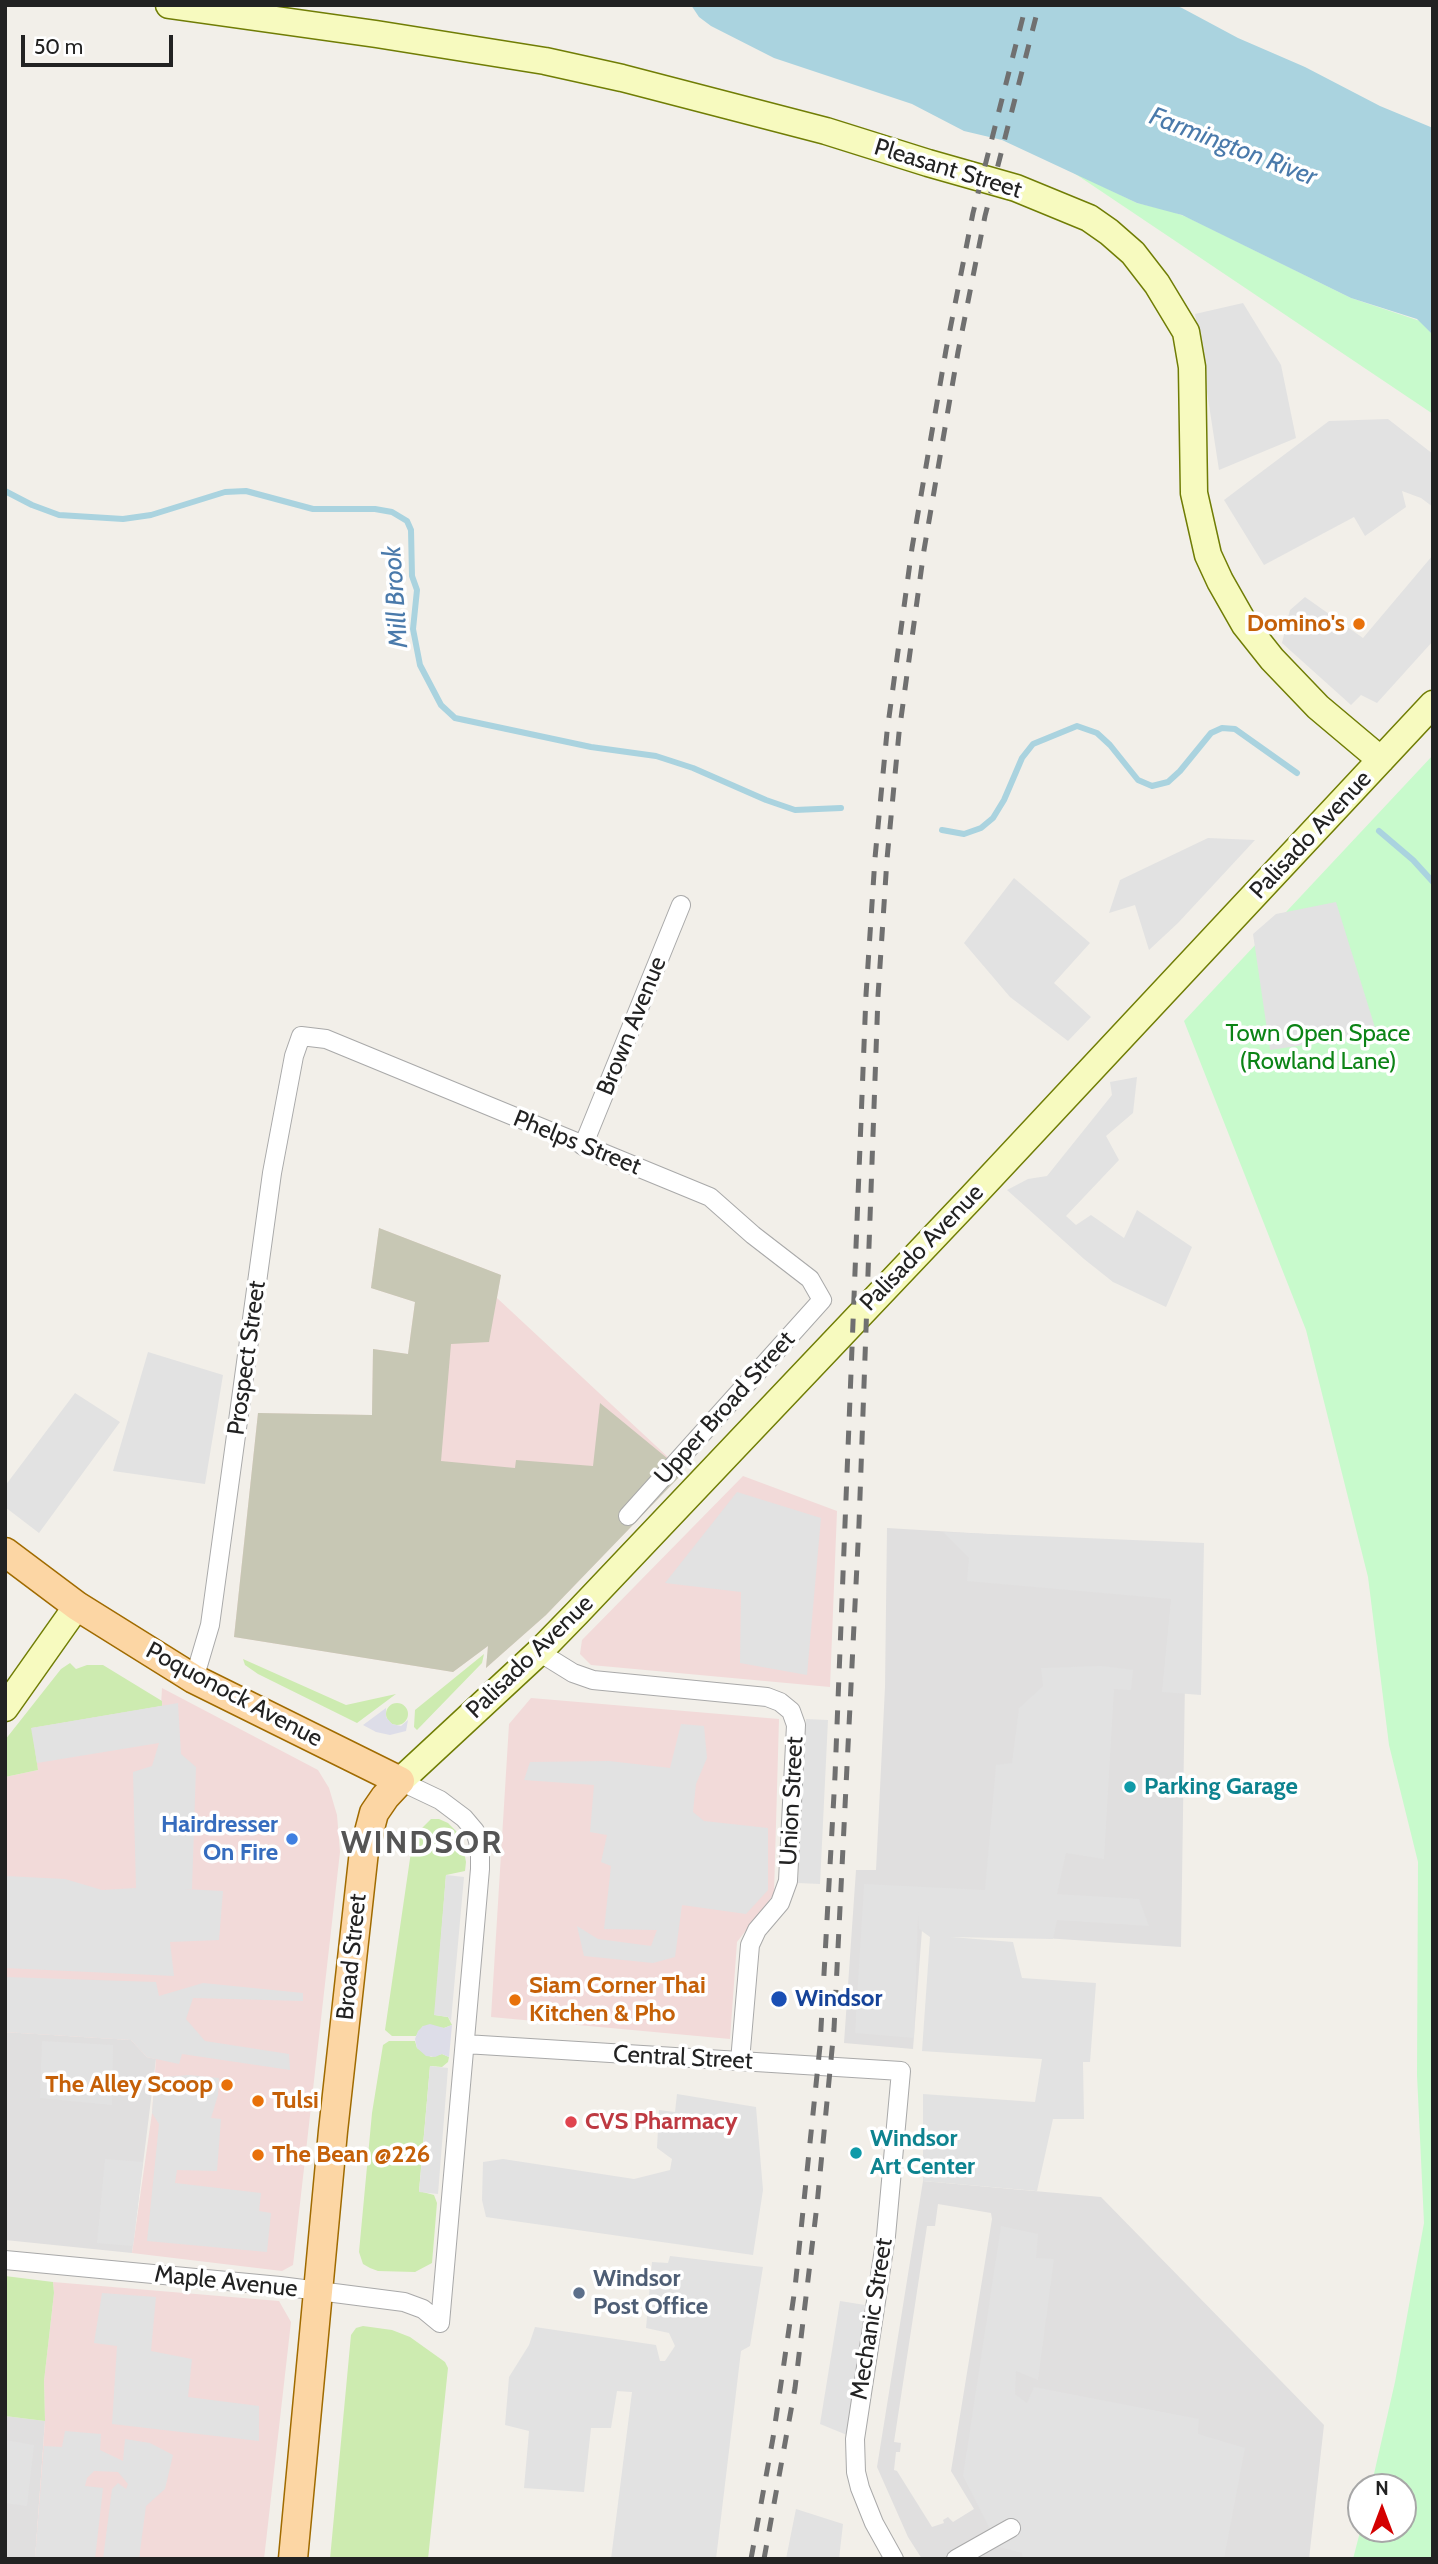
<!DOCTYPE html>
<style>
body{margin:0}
#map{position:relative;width:1438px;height:2564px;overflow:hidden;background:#f2efe9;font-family:Cabin,sans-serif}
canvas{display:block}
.frame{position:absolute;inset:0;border:7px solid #222;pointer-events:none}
.north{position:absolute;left:1347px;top:2473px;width:70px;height:70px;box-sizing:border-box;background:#fff;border:2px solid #a7a7a7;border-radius:50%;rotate:0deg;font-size:19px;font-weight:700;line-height:28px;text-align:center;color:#222}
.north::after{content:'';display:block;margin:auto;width:24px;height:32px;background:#d40000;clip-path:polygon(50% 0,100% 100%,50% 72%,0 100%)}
.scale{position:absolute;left:21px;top:35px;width:152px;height:32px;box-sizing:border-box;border:4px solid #222;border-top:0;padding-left:9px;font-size:21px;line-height:24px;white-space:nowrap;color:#222;-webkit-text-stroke:5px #fff;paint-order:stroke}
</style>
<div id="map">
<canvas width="1438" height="2564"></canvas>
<div class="frame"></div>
<div class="north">N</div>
<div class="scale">50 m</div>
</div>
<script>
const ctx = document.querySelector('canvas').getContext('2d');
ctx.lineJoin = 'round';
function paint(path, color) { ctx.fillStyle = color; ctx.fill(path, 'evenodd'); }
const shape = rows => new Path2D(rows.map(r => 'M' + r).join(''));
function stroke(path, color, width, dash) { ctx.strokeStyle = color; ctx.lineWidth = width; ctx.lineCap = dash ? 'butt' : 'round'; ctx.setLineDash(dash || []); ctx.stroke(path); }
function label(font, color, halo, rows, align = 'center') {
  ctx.font = font + ' Cabin,sans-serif'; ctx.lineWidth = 7; ctx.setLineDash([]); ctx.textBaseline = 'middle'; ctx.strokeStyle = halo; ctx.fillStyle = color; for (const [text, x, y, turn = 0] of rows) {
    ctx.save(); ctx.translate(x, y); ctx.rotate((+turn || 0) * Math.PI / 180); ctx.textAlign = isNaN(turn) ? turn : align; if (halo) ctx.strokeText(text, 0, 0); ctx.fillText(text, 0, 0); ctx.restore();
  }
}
paint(shape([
 [887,1528,1187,1546,1181,1947,922,1930,913,2049,844,2043,856,1870,876,1870,885,1687],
 [5,2032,131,2040,147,2057,156,2059,132,2253,5,2240],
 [923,2181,1101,2197,1324,2425,1309,2559,922,2559,908,2537,877,2467],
 [938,2204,991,2213,992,2219,951,2471,974,2509,953,2522,948,2517,943,2520,944,2523,932,2527,897,2471,894,2470,896,2452,900,2452,901,2443,894,2442,927,2226,935,2226],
 [5,2416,45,2421,35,2559,5,2559]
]), '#e0dfdf');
paint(shape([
 [379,1228,501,1275,497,1298,684,1472,546,1615,486,1668,488,1646,453,1672,234,1637,258,1413,372,1415,373,1349,408,1354,415,1302,371,1288],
 [743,1476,837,1511,830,1687,591,1665,580,1654,582,1640],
 [162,1688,318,1770,329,1788,337,1815,340,1852,293,2265,282,2271,132,2253,152,2113,156,2059,147,2057,131,2040,5,2032,5,1777,38,1770,31,1728,161,1706],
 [531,1698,779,1719,774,1894,737,1942,730,2039,491,2017,509,1724],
 [53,2282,279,2301,291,2322,264,2559,35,2559,45,2421,44,2381,54,2293]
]), '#f2dad9');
paint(shape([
 [379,1228,501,1275,489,1342,451,1344,441,1461,515,1468,516,1460,593,1466,600,1403,684,1472,546,1615,486,1668,488,1646,453,1672,234,1637,258,1413,372,1415,373,1349,408,1354,415,1302,371,1288]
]), '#c7c7b4');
paint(shape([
 [484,1654,482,1663,417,1730,414,1727,415,1710],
 [243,1659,346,1705,396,1694,357,1723,258,1674,245,1665],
 [70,1663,76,1669,87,1665,103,1665,162,1701,162,1706,32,1728,38,1770,5,1777,5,1740,61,1669],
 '386 1714a11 11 0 1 1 22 0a11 11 0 1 1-22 0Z',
 [431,1819,439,1819,448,1823,457,1832,463,1846,466,1862,465,1871,446,1875,435,2015,448,2017,452,2025,444,2028,423,2026,416,2036,392,2036,385,2030,412,1845,418,1832],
 [389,2041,415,2041,417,2048,431,2057,442,2054,449,2057,448,2062,442,2067,430,2066,419,2191,434,2195,437,2203,432,2263,415,2272,378,2271,370,2268,363,2264,359,2252,372,2113,383,2045],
 [5,2276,53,2282,54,2293,44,2381,45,2421,5,2416],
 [363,2326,392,2330,410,2337,445,2362,448,2368,428,2559,330,2559,351,2335,356,2328]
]), '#cdebb0');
paint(shape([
 [1071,171,1137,203,1171,211,1189,218,1351,298,1420,321,1433,335,1433,414],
 [1433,755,1433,2559,1353,2559,1361,2528,1403,2529,1403,2487,1371,2487,1395,2382,1424,2223,1417,2075,1418,1862,1389,1745,1368,1577,1306,1330,1184,1021]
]), '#c8facc');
paint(shape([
 [1243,303,1281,365,1296,438,1219,470,1195,314],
 [1388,419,1433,454,1433,507,1421,498,1402,491,1406,507,1365,536,1354,517,1264,565,1224,500,1329,421],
 [1433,555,1433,641,1377,703,1361,695,1351,705,1282,643,1290,610,1305,597,1363,638],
 [1208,838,1255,840,1178,923,1149,950,1135,905,1109,913,1120,880],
 [1014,878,1090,943,1054,983,1091,1017,1068,1041,1010,997,964,943],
 [1336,902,1377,1034,1270,1050,1253,934,1276,914],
 [1137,1077,1133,1113,1106,1136,1119,1160,1066,1216,1076,1225,1091,1215,1124,1238,1137,1210,1192,1247,1166,1307,1113,1282,1084,1259,1007,1190,1028,1179,1047,1176,1112,1095,1110,1082],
 [148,1352,223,1375,205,1484,113,1471],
 [75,1393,120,1422,39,1533,5,1507,5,1486],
 [737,1492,821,1518,807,1675,740,1663,741,1592,665,1583],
 [943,1532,1204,1543,1201,1695,1162,1692,1171,1599,967,1581,969,1558],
 [1102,1666,1133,1670,1131,1690,1114,1689,1104,1859,1066,1853,1057,1894,1139,1899,1149,1926,1057,1920,1053,1939,951,1937,1013,1942,1022,1978,1096,1983,1090,2062,1083,2062,1084,2119,1053,2119,1037,2191,923,2181,923,2094,1035,2102,1042,2059,922,2051,930,1937,919,1929,918,1912,914,2038,855,2033,864,1884,985,1890,996,1765,1012,1763,1019,1708,1043,1686,1041,1668],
 [178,1703,181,1754,196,1767,192,1889,185,1889,223,1891,219,1940,170,1942,174,1976,5,1968,5,1876,65,1879,102,1890,136,1888,133,1772,152,1766,159,1743,37,1763,31,1728],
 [806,1719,828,1720,820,1884,798,1883],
 [681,1724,704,1726,707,1758,696,1784,693,1812,704,1821,768,1828,768,1890,746,1914,682,1905,675,1957,653,1963,584,1956,577,1926,598,1939,651,1946,657,1930,604,1929,611,1866,601,1862,607,1835,590,1832,594,1785,524,1780,530,1762,609,1761,670,1768],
 [446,1875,464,1877,451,2021,448,2017,434,2015],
 [5,1977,156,1982,159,1996,203,1983,303,1993,303,2001,193,1998,186,2019,205,2041,289,2054,290,2070,182,2054,179,2064,147,2057,131,2040,5,2032],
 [42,2041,113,2045,112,2105,40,2098],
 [430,2066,448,2068,438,2194,419,2192],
 [189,2075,219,2078,218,2095,211,2118,221,2119,217,2171,177,2170,175,2183,261,2193,259,2211,271,2213,267,2252,147,2241,159,2124,152,2113,155,2078],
 [677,2094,756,2107,763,2190,753,2255,486,2217,482,2200,483,2162,503,2159,634,2179,670,2170,672,2159,657,2148,659,2110,675,2112],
 [105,2159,143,2162,133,2246,97,2243],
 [1001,2226,1038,2234,1036,2258,1054,2259,1038,2380,1016,2371,1015,2394,1027,2403,1034,2387,1199,2419,1198,2434,1245,2448,1224,2559,1023,2559,1022,2553,999,2547,963,2476],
 [670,2256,763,2267,750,2346,741,2351,716,2559,611,2559,632,2392,617,2391,611,2428,591,2428,584,2492,524,2488,529,2431,505,2425,509,2377,529,2345,535,2327,656,2345,660,2361,665,2361,675,2346,669,2333,646,2328,652,2262,668,2263],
 [102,2293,156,2297,151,2351,192,2359,188,2397,259,2406,259,2441,112,2424,117,2346,94,2343],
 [840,2301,865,2305,847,2435,820,2424],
 [65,2431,101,2434,100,2450,123,2461,125,2439,150,2443,173,2455,165,2489,146,2506,139,2559,103,2559,112,2489,118,2483,126,2489,128,2484,118,2472,94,2471,87,2478,85,2486,103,2488,95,2559,35,2559,44,2446,62,2447],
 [5,2440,34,2445,27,2506,5,2503],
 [796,2509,843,2524,839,2559,786,2559]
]), '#e2e2e2');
paint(shape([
 [386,1708,386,1717,392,1724,401,1726,408,1720,406,1731,390,1735,376,1732,363,1725],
 [430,2024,444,2028,452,2025,449,2057,442,2054,435,2057,426,2056,417,2048,415,2039,418,2031,423,2026]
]), '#dddde8');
paint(shape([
 [691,5,1174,5,1182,8,1238,38,1305,67,1380,106,1433,128,1433,335,1417,319,1351,298,1182,215,1137,203,1002,140,964,131,912,104,774,58,711,26,699,17]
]), '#aad3df');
stroke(shape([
 [5,491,32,505,59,515,123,519,151,515,225,492,246,491,313,509,375,509,392,512,407,521,411,530,412,576,417,590,413,629,420,665,441,705,455,718,591,747,656,756,693,768,766,800,795,810,841,808],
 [942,830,964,834,981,828,993,818,1004,800,1022,758,1033,744,1077,726,1097,733,1110,745,1138,780,1152,786,1168,782,1180,771,1211,733,1222,728,1235,729,1297,773],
 [1379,831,1413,860,1433,882]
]), '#aad3df', 6);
const street = shape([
 [583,1146,681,905],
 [539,1652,573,1673,593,1680,767,1697,780,1702,791,1711,796,1725,788,1881,780,1903,757,1930,750,1945,740,2061],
 [194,1679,210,1625,272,1173,294,1056,301,1036,326,1039,710,1197,753,1235,810,1279,822,1300,628,1516],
 [400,1781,440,1800,464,1818,475,1831,480,1848,480,1869,440,2323],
 [465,2044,901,2071,886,2236,855,2439,856,2472,860,2488,874,2523,894,2559],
 [5,2260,280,2286,404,2302,423,2309,440,2323],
 [956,2559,1011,2528]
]);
const secondary = shape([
 [169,5,376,34,545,61,622,78,826,131,928,163,1016,188,1089,218,1109,232,1133,253,1157,284,1186,332,1192,367,1194,493,1208,555,1220,581,1245,625,1272,659,1318,707,1381,760],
 [5,1708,77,1606],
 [400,1781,539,1652,577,1613,971,1198,1433,704]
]);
const primary = shape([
 [5,1552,77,1606,194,1679,400,1781,385,1797,374,1813,364,1851,333,2131,293,2559]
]);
stroke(street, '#a9a9a9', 20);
stroke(secondary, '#707d05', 29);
stroke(primary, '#a06b00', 31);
stroke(street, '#fff', 18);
stroke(secondary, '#f7fabf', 26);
stroke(primary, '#fcd6a4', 28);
stroke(shape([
 [751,2559,773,2438,795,2288,820,2046,835,1776,866,995,875,858,887,732,912,548,946,350,973,213,1026,5],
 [764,2559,795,2388,817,2205,834,2029,859,1524,878,996,887,859,899,733,924,550,958,352,985,216,1039,5]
]), '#707070', 5, [14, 14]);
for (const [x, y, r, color] of [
 [1359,624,7,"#e8710a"],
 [1130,1787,7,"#0f9aa8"],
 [292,1839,7,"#3f7fe0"],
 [779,1999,9,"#1a4fb4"],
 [515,2000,7,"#e8710a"],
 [227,2085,7,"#e8710a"],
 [258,2101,7,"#e8710a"],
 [571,2122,7,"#e0444e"],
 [856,2153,7,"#0f9aa8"],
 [258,2155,7,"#e8710a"],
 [579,2293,7,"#5c6f8a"]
]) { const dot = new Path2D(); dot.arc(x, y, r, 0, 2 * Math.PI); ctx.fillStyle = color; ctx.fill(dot); stroke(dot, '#fff', 2.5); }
label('24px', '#222', '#fff', [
 ["Pleasant Street",948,169,17],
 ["Palisado Avenue",1311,835,-47],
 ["Brown Avenue",632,1026,-68],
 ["Phelps Street",577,1143,22],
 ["Palisado Avenue",922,1248,-46],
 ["Prospect Street",247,1358,-82],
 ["Upper Broad Street",725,1408,-48],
 ["Palisado Avenue",530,1657,-44],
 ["Poquonock Avenue",234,1695,28],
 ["Union Street",792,1801,-87],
 ["Broad Street",352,1957,-84],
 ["Central Street",683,2058,3],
 ["Maple Avenue",226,2282,6],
 ["Mechanic Street",872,2319,-81]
]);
label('bold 24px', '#c56008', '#fff', [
 ["Domino's",1345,624,"right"],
 ["Siam Corner Thai",529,1986],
 ["Kitchen & Pho",529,2014],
 ["The Alley Scoop",213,2085,"right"],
 ["Tulsi",272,2101],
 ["The Bean @226",272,2155]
], 'left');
label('24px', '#0c8416', '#fff', [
 ["Town Open Space",1318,1034],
 ["(Rowland Lane)",1318,1062]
]);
label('bold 24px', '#0d838f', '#fff', [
 ["Parking Garage",1144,1787],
 ["Windsor",870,2139],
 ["Art Center",870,2167]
], 'left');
label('bold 24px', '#366cbe', '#fff', [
 ["Hairdresser",278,1825],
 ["On Fire",278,1853]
], 'right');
label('bold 24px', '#164399', '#fff', [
 ["Windsor",795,1999]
], 'left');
label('bold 24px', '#be3a42', '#fff', [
 ["CVS Pharmacy",585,2122]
], 'left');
label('bold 24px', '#4e5e75', '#fff', [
 ["Windsor",593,2279],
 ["Post Office",593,2307]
], 'left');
label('italic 26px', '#4a7aab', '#fff', [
 ["Farmington River",1233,147,21],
 ["Mill Brook",396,597,-94]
]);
ctx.letterSpacing = '2px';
label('bold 32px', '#555', '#fff', [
 ["WINDSOR",422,1844]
]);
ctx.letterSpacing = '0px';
</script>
